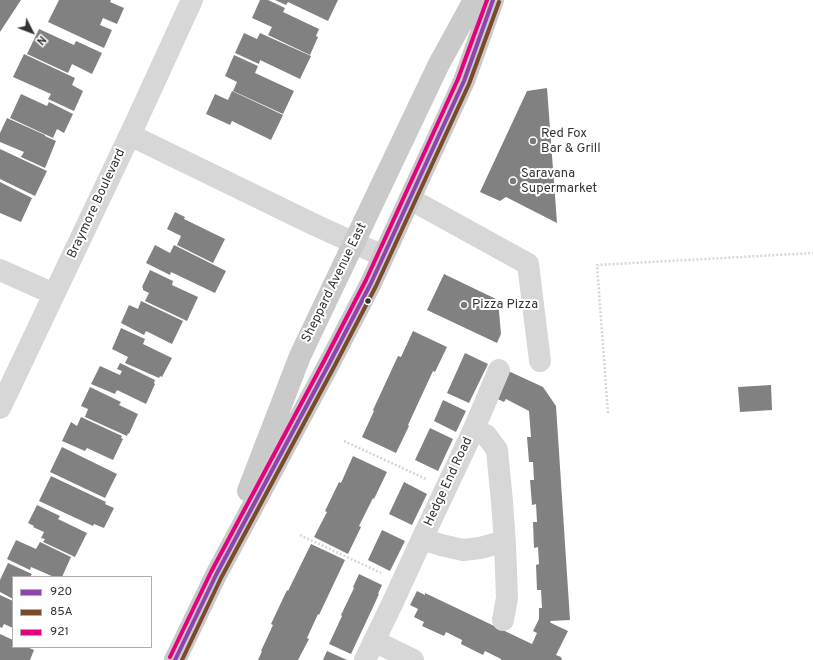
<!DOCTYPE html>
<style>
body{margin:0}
#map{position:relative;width:813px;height:660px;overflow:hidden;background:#fff;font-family:Overpass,sans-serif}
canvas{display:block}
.legend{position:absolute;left:12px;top:576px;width:140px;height:72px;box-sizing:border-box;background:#fff;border:1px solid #adadad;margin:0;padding:5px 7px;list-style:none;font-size:12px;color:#333}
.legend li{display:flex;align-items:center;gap:8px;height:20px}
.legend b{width:20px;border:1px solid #adadad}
.north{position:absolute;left:12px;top:12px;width:40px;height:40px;-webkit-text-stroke:3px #fff;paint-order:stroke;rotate:132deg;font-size:11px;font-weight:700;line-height:16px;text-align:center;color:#333}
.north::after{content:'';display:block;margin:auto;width:14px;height:18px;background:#333;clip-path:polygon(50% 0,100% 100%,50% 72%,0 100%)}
</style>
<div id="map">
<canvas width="813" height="660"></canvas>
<ul class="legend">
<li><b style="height:5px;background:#8e44ad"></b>920</li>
<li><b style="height:5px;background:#7a4b2a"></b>85A</li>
<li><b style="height:5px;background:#e5007d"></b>921</li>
</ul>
<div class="north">N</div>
</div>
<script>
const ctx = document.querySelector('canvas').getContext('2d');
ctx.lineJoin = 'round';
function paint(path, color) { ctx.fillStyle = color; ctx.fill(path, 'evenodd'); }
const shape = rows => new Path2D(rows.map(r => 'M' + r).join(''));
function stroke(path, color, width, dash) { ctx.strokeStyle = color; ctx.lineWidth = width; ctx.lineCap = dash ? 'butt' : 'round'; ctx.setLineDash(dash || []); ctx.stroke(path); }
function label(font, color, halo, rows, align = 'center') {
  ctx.font = font + ' Overpass,sans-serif'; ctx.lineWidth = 4; ctx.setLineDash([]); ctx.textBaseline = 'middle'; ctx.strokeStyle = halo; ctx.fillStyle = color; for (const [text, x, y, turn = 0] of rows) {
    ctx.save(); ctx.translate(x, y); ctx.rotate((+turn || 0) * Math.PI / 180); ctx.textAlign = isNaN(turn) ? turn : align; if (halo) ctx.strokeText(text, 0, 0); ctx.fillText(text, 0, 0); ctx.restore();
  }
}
paint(shape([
 [0,0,21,0,0,32],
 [59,0,111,0,110,2,124,8,117,24,103,18,100,25,112,30,104,48,48,22],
 [260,0,268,0,285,8,283,12,319,29,316,36,318,37,310,55,268,35,272,27,252,18],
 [275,0,338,0,328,21,288,2,286,5],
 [39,29,74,45,76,41,102,53,92,74,72,64,68,73,27,54],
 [244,33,257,39,260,33,311,56,300,79,260,60,259,64,235,53],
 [24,54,75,78,72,85,83,91,74,111,48,99,51,94,13,77],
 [234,55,258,66,255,73,294,91,283,114,233,91,237,82,225,76],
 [547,88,557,223,506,197,500,201,480,192,527,91],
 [232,91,283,115,271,140,232,121,230,125,206,114,215,94,228,100],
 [21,94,47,106,49,102,73,114,64,133,57,129,53,138,10,118],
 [7,118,45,135,45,136,56,141,45,168,21,157,24,152,0,142,0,133],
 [0,149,47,171,35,196,0,179],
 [0,182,32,198,21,222,0,213],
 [175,212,185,217,184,219,225,239,213,263,177,245,181,236,167,229],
 [155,245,170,253,174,245,226,271,215,293,171,272,170,275,146,263],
 [150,270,173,281,172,285,198,297,187,321,145,301,149,293,143,290,143,288,142,287],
 [444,274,498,300,501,334,497,343,427,310],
 [141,301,183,321,172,344,146,331,144,335,121,323,129,305,138,309],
 [121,328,145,339,143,344,172,358,162,377,160,376,159,378,125,363,128,357,112,349],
 [413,331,447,347,435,372,433,371,408,425,409,426,396,453,362,437,374,411,373,410,398,356,401,357],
 [465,353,488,364,469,403,447,393],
 [120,363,155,380,154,383,155,384,146,404,117,390,115,394,91,384,100,366,120,375,122,371,117,369],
 [504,369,543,387,556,406,570,620,550,621,551,623,568,631,556,655,561,657,562,660,501,660,501,659,485,651,483,655,461,644,462,640,446,632,444,636,422,626,424,622,414,617,418,609,410,605,417,591,425,595,425,593,532,644,537,633,533,631,539,619,539,608,542,608,541,590,537,590,536,565,539,564,538,547,534,548,533,522,537,522,536,504,532,505,530,480,534,480,533,462,529,462,527,437,531,437,529,411,506,399,504,402,491,396],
 [771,385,772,410,740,412,738,387],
 [90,387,121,402,119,405,138,414,129,434,128,433,127,436,85,417,88,409,81,406],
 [443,400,466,411,456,432,434,421],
 [81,417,122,436,121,438,123,439,113,460,87,448,85,451,62,441,71,422,77,426],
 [430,428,453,439,438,471,415,460],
 [62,447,117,474,105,498,50,472],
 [353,456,387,472,374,499,373,498,359,526,361,527,348,554,314,537,327,512,325,511,339,482,341,483],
 [51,476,106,502,105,504,114,508,104,528,94,524,93,526,39,501],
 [404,482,427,494,412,525,389,514],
 [37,505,60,516,58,519,87,533,75,557,43,542,45,539,41,538,44,532,33,527,34,526,28,523],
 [382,530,405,541,390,571,368,560],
 [16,540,36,549,40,542,71,557,62,577,54,577,31,567,30,570,7,559],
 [311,544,345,560,319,615,318,614,307,638,309,639,298,660,258,660,262,651,261,651,273,625,271,624,287,590,288,591],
 [8,563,32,574,30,577,13,577,13,599,0,592,0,580],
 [359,574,382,585,378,594,379,594,374,605,351,654,329,644,342,616,341,615,354,588,353,587],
 [0,595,13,601,13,628,4,624,2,628,0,627],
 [0,634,13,640,13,647,27,647,34,650,30,660,0,660],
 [327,651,347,660,323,660]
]), '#818181');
stroke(shape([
 [608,413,597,265,813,253],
 [344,441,426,479],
 [300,535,381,573]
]), '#d6d6d6', 2.5, [2, 2]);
stroke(shape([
 [130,135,315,225,383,256],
 [410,199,528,264,540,361],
 [0,270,54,294],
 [0,408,136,122,192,0],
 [473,431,499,370],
 [503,620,507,598,505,544],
 [374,641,413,660],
 [365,660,392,604,422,539,473,431,486,435,497,450,502,502,505,544,495,544,480,548,463,550,441,545,422,539]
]), '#d7d7d7', 22);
stroke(shape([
 [248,491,300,356,439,64,474,0],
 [175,660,216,575,329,364,371,283,464,81,493,0]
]), '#cacaca', 22);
stroke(shape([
 [175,660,216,575,329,364,371,283,464,81,493,0]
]), '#8e44ad', 4);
stroke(shape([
 [182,660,221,578,334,367,376,286,469,84,499,2]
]), '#7a4b2a', 4);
stroke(shape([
 [170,657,211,572,324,361,366,280,458,79,487,0]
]), '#e5007d', 4);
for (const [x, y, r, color] of [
 [533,141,4,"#7a7a7a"],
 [513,181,4,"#7a7a7a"],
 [368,301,3.5,"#333"],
 [464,305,4,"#7a7a7a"]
]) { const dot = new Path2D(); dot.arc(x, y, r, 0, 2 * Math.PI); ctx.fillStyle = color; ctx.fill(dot); stroke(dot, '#fff', 1.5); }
label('13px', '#333', '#fff', [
 ["Red Fox",541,134],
 ["Bar & Grill",541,149],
 ["Saravana",521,174],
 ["Supermarket",521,189],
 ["Pizza Pizza",472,305]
], 'left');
label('13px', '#333', '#fff', [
 ["Braymore Boulevard",97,204,-65],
 ["Sheppard Avenue East",335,283,-64],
 ["Hedge End Road",449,482,-65]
]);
</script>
